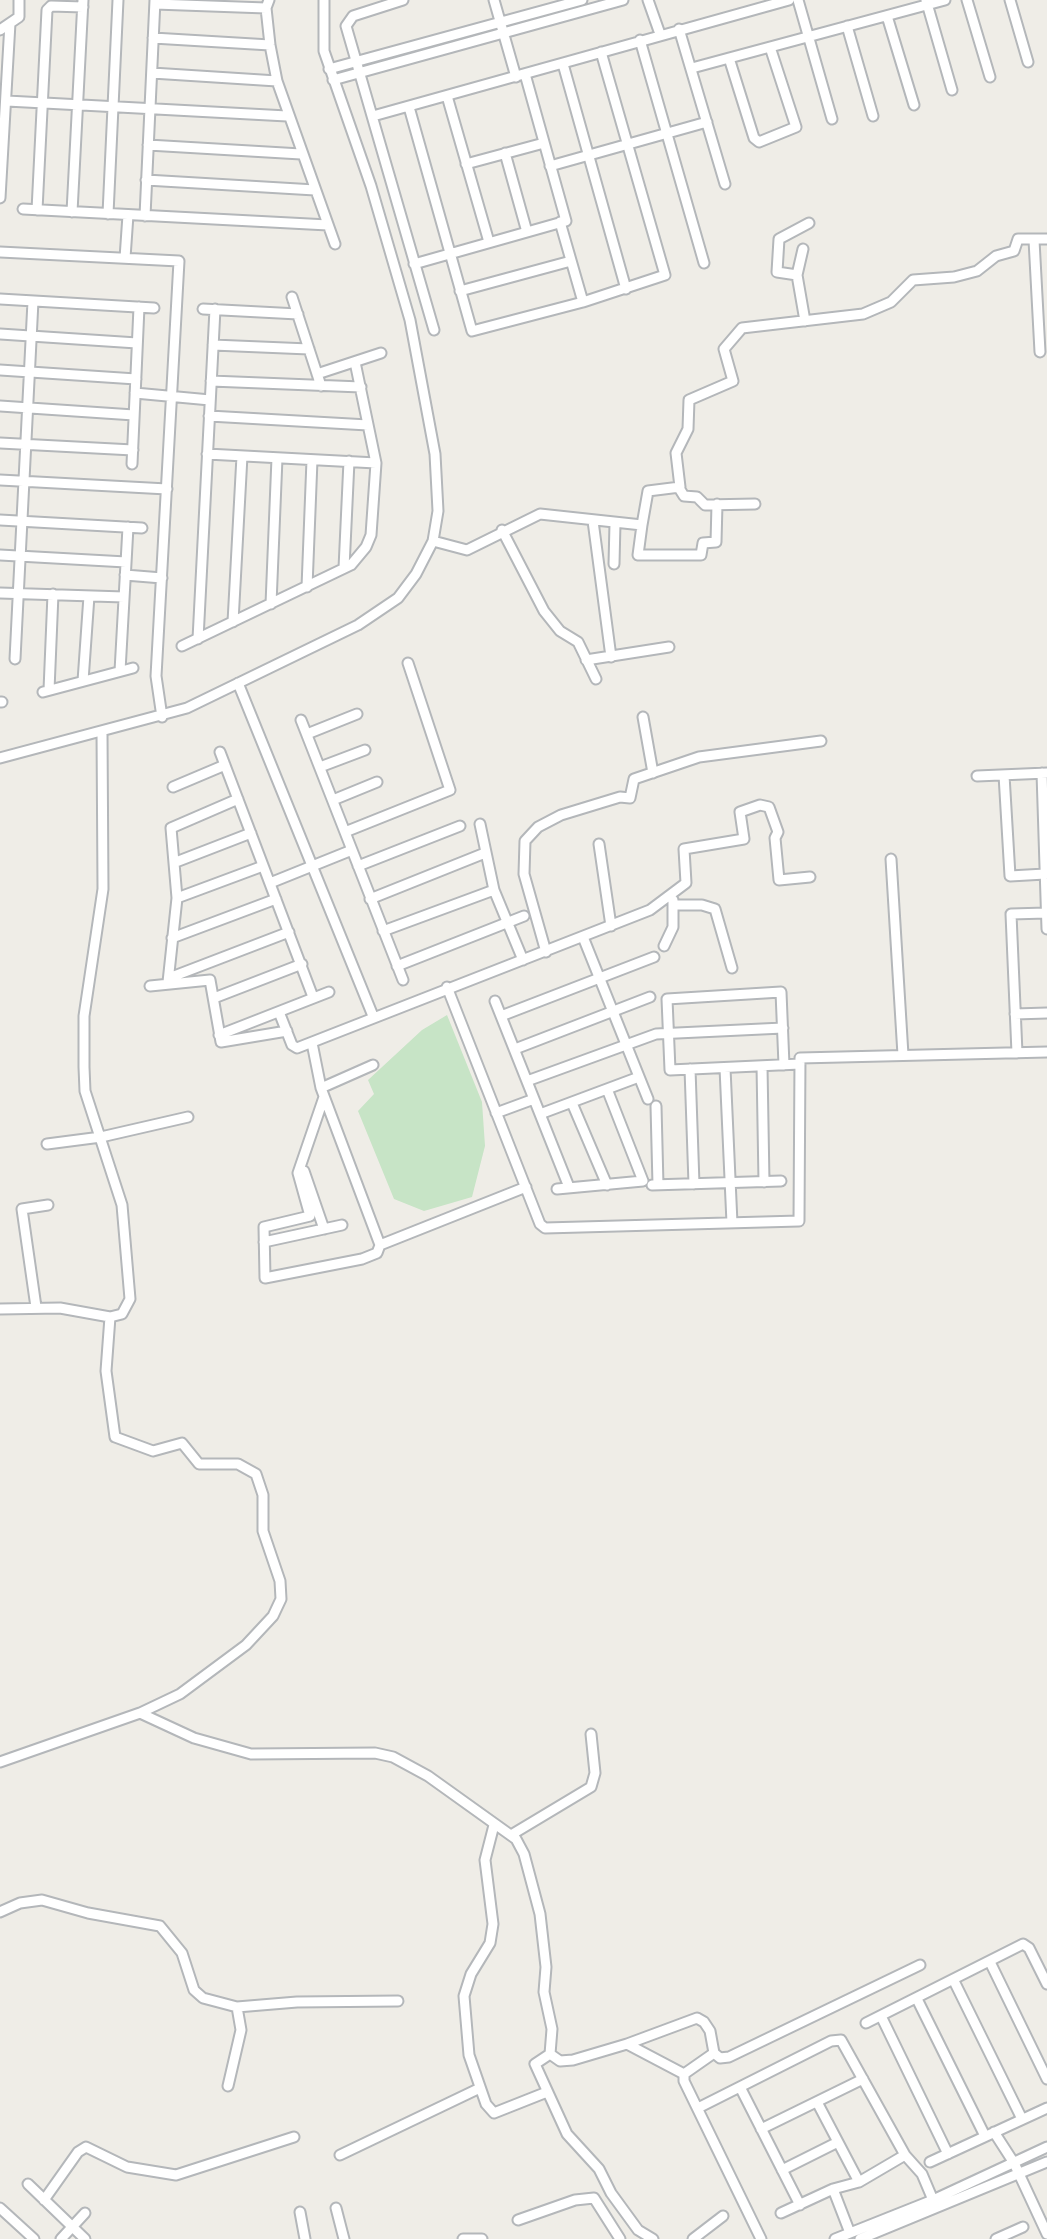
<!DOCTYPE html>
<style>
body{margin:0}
canvas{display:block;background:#efede7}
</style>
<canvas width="1047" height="2239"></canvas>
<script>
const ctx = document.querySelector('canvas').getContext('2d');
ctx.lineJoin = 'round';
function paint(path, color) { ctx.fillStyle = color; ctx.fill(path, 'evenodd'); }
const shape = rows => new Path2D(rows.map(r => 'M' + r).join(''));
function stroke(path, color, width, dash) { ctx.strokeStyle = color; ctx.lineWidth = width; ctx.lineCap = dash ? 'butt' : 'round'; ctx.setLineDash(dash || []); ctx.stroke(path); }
paint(shape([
 [447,1015,482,1102,485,1146,472,1197,424,1211,394,1199,358,1111,374,1094,368,1080,422,1030]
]), '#c7e4c6');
const minor = shape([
 [269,0,266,8,270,45,277,81,335,244],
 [403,0,353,16,346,26,434,330],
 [494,0,516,77],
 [648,0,660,34],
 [798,0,832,119],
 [926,0,952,90],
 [967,0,990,77],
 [1010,0,1028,62],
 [155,4,266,8],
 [887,16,914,105],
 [847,26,873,116],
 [679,29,725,184],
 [0,30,19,17,19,0],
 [153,38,270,45],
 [640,40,704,263],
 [729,58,754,138,759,142,796,127,770,47],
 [563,64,626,289],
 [692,68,945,0],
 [329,69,582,0],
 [152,73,277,81],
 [333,80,623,0],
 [447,96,489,242],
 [7,101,287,116],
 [409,107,472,331,583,302,665,275,601,52],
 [373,116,789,0],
 [148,145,301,154],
 [505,153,527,232],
 [466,164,544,143],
 [550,166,707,122],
 [146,180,315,190],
 [0,198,10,23],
 [23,209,328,225],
 [37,210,47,10,51,6,83,7],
 [72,212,83,0],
 [108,214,118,0],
 [145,216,155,0],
 [560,222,583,302],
 [1034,240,1040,352],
 [803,249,797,275,805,321],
 [0,252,179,261,156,676,162,717],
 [125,258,128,215],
 [414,264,566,221,525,74],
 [797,275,777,272,779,239,809,223],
 [460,291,571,261],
 [292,297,321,386],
 [0,299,154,308],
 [203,309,298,314],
 [0,334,137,343],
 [213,345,309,349],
 [0,370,136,379],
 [317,374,381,353],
 [211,381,361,387],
 [135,393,210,400],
 [0,406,134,415],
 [209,416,368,425],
 [0,443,133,450],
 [207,454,376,463],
 [132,464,139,307],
 [0,480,167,489],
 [679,488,684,496,697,497,705,505,755,504],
 [0,520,142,528],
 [593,521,611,657],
 [642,525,638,555,701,555,703,543,716,542,717,504],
 [502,530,544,611,560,631,578,642,596,679],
 [433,541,467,550,540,514,642,525,648,491,680,487,676,453,688,429,689,400,733,381,724,349,742,328,863,314,891,302,913,280,954,277,977,271,996,256,1014,251,1018,239,1047,239],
 [0,555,126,562],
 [614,564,615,523],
 [344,568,349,461],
 [125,575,162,578],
 [307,587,312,460],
 [0,593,124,597],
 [271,604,277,458],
 [233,622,242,456],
 [198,639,215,309],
 [182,646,351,565,366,547,371,535,376,463,355,362],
 [15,659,33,301],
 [586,660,669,647],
 [120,671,128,527],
 [83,681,89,596],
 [238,683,373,1016],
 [49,690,53,594],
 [43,692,133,668],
 [0,702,2,702],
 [643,717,653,773],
 [301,720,403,980],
 [307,734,357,714],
 [220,752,313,997],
 [0,758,187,708,358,625,398,598,416,574,433,541,438,511,435,454,410,320,371,186,324,51,324,0],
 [320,767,365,750],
 [1042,773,1047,929],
 [1004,775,1010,876,1045,874],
 [977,776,1047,773],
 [173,787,225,765],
 [333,800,377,782],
 [480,824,494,890,523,960],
 [345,832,450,790,408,663],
 [599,844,611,926],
 [891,859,903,1055],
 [176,862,251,833],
 [358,866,460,826],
 [270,883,352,850],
 [177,898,263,866],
 [370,899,485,853],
 [674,905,702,905,715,909,732,968],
 [383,931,494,890],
 [583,937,648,1099],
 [172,938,276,899],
 [664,946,673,927,673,900],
 [546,952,524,874,525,841,538,827,561,815,620,797,630,798,634,779,699,757,821,741],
 [397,966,524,916],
 [169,978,289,932],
 [168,982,177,898,171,828,238,799],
 [150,986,210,980,221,1042,287,1031],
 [447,987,540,1224,545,1228,799,1221,800,1058,1047,1052],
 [214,998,302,964],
 [495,1001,534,1099],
 [279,1012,292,1045,297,1048,650,910,686,883,684,849,744,839,740,812,760,805,769,807,778,832,775,838,779,880,810,877],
 [1015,1014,1047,1013],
 [501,1016,654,957],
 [219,1035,329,992],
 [312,1043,321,1088],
 [515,1049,650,997],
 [1017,1053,1011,914,1046,913],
 [373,1065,321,1088,380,1245],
 [784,1065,781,992,667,999,670,1070,800,1064],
 [762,1066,764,1182],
 [725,1068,732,1223],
 [690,1069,694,1184],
 [527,1081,656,1034,783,1028],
 [324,1097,298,1173,310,1216,264,1227,265,1278,362,1259,377,1253,380,1245,526,1187],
 [572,1103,607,1185],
 [656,1106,658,1185],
 [496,1113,534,1099,569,1187],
 [540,1114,639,1077],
 [47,1144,101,1137,188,1117],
 [304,1171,324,1229],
 [652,1185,781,1181],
 [557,1189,643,1181,607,1089],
 [264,1242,342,1225],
 [36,1307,22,1209,48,1205],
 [0,1309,60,1308,110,1317,122,1314,130,1299,122,1205,85,1091,84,1067,84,1016,103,889,102,731],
 [140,1713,194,1738,251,1754,375,1753,393,1757,428,1776,516,1839,524,1854,540,1914,546,1967,544,1992,552,2029,550,2054,535,2064,567,2134,599,2169,611,2193,638,2230,653,2239],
 [0,1762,140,1713,180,1694,246,1645,273,1616,281,1599,280,1581,263,1531,263,1495,256,1474,238,1464,199,1464,182,1443,153,1451,115,1437,106,1371,110,1317],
 [494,1825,485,1860,493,1924,490,1943,471,1974,464,1996,469,2055,486,2104,494,2113,547,2092],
 [511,1835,591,1787,595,1773,591,1734],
 [0,1912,20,1903,42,1900,88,1913,160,1926,182,1953,194,1990,203,1998,237,2007,241,2030,228,2086],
 [990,1962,1047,2079],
 [954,1981,1022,2119],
 [917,1999,985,2136],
 [237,2007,297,2002,398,2001],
 [881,2016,948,2154],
 [866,2023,1023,1944,1029,1948,1047,1984],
 [627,2044,697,2018,704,2022,710,2031,714,2053],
 [550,2054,560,2061,573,2060,627,2044,684,2074,684,2081,761,2239],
 [684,2074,714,2053,720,2058,729,2057,920,1965],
 [740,2087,800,2205],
 [817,2102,859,2182],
 [698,2108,831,2041,841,2040,905,2155,922,2174,933,2200],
 [761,2129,863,2079],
 [994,2132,1014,2163,1047,2234],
 [340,2155,480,2088],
 [930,2162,1047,2108],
 [782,2170,838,2142],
 [28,2184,85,2239],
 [833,2189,850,2233],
 [44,2200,78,2152,86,2147,127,2167,176,2175,294,2137],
 [0,2208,34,2239],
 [336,2208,344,2239],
 [300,2212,305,2239],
 [781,2213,833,2189,859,2182,905,2155],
 [518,2220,575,2200,594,2198,620,2239],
 [61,2239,85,2213],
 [463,2239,482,2239],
 [693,2239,723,2216],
 [835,2239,933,2200,1047,2147],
 [860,2239,1047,2162],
 [996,2239,1023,2227]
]);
stroke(minor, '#b4b7ba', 13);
stroke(minor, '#fff', 9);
</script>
